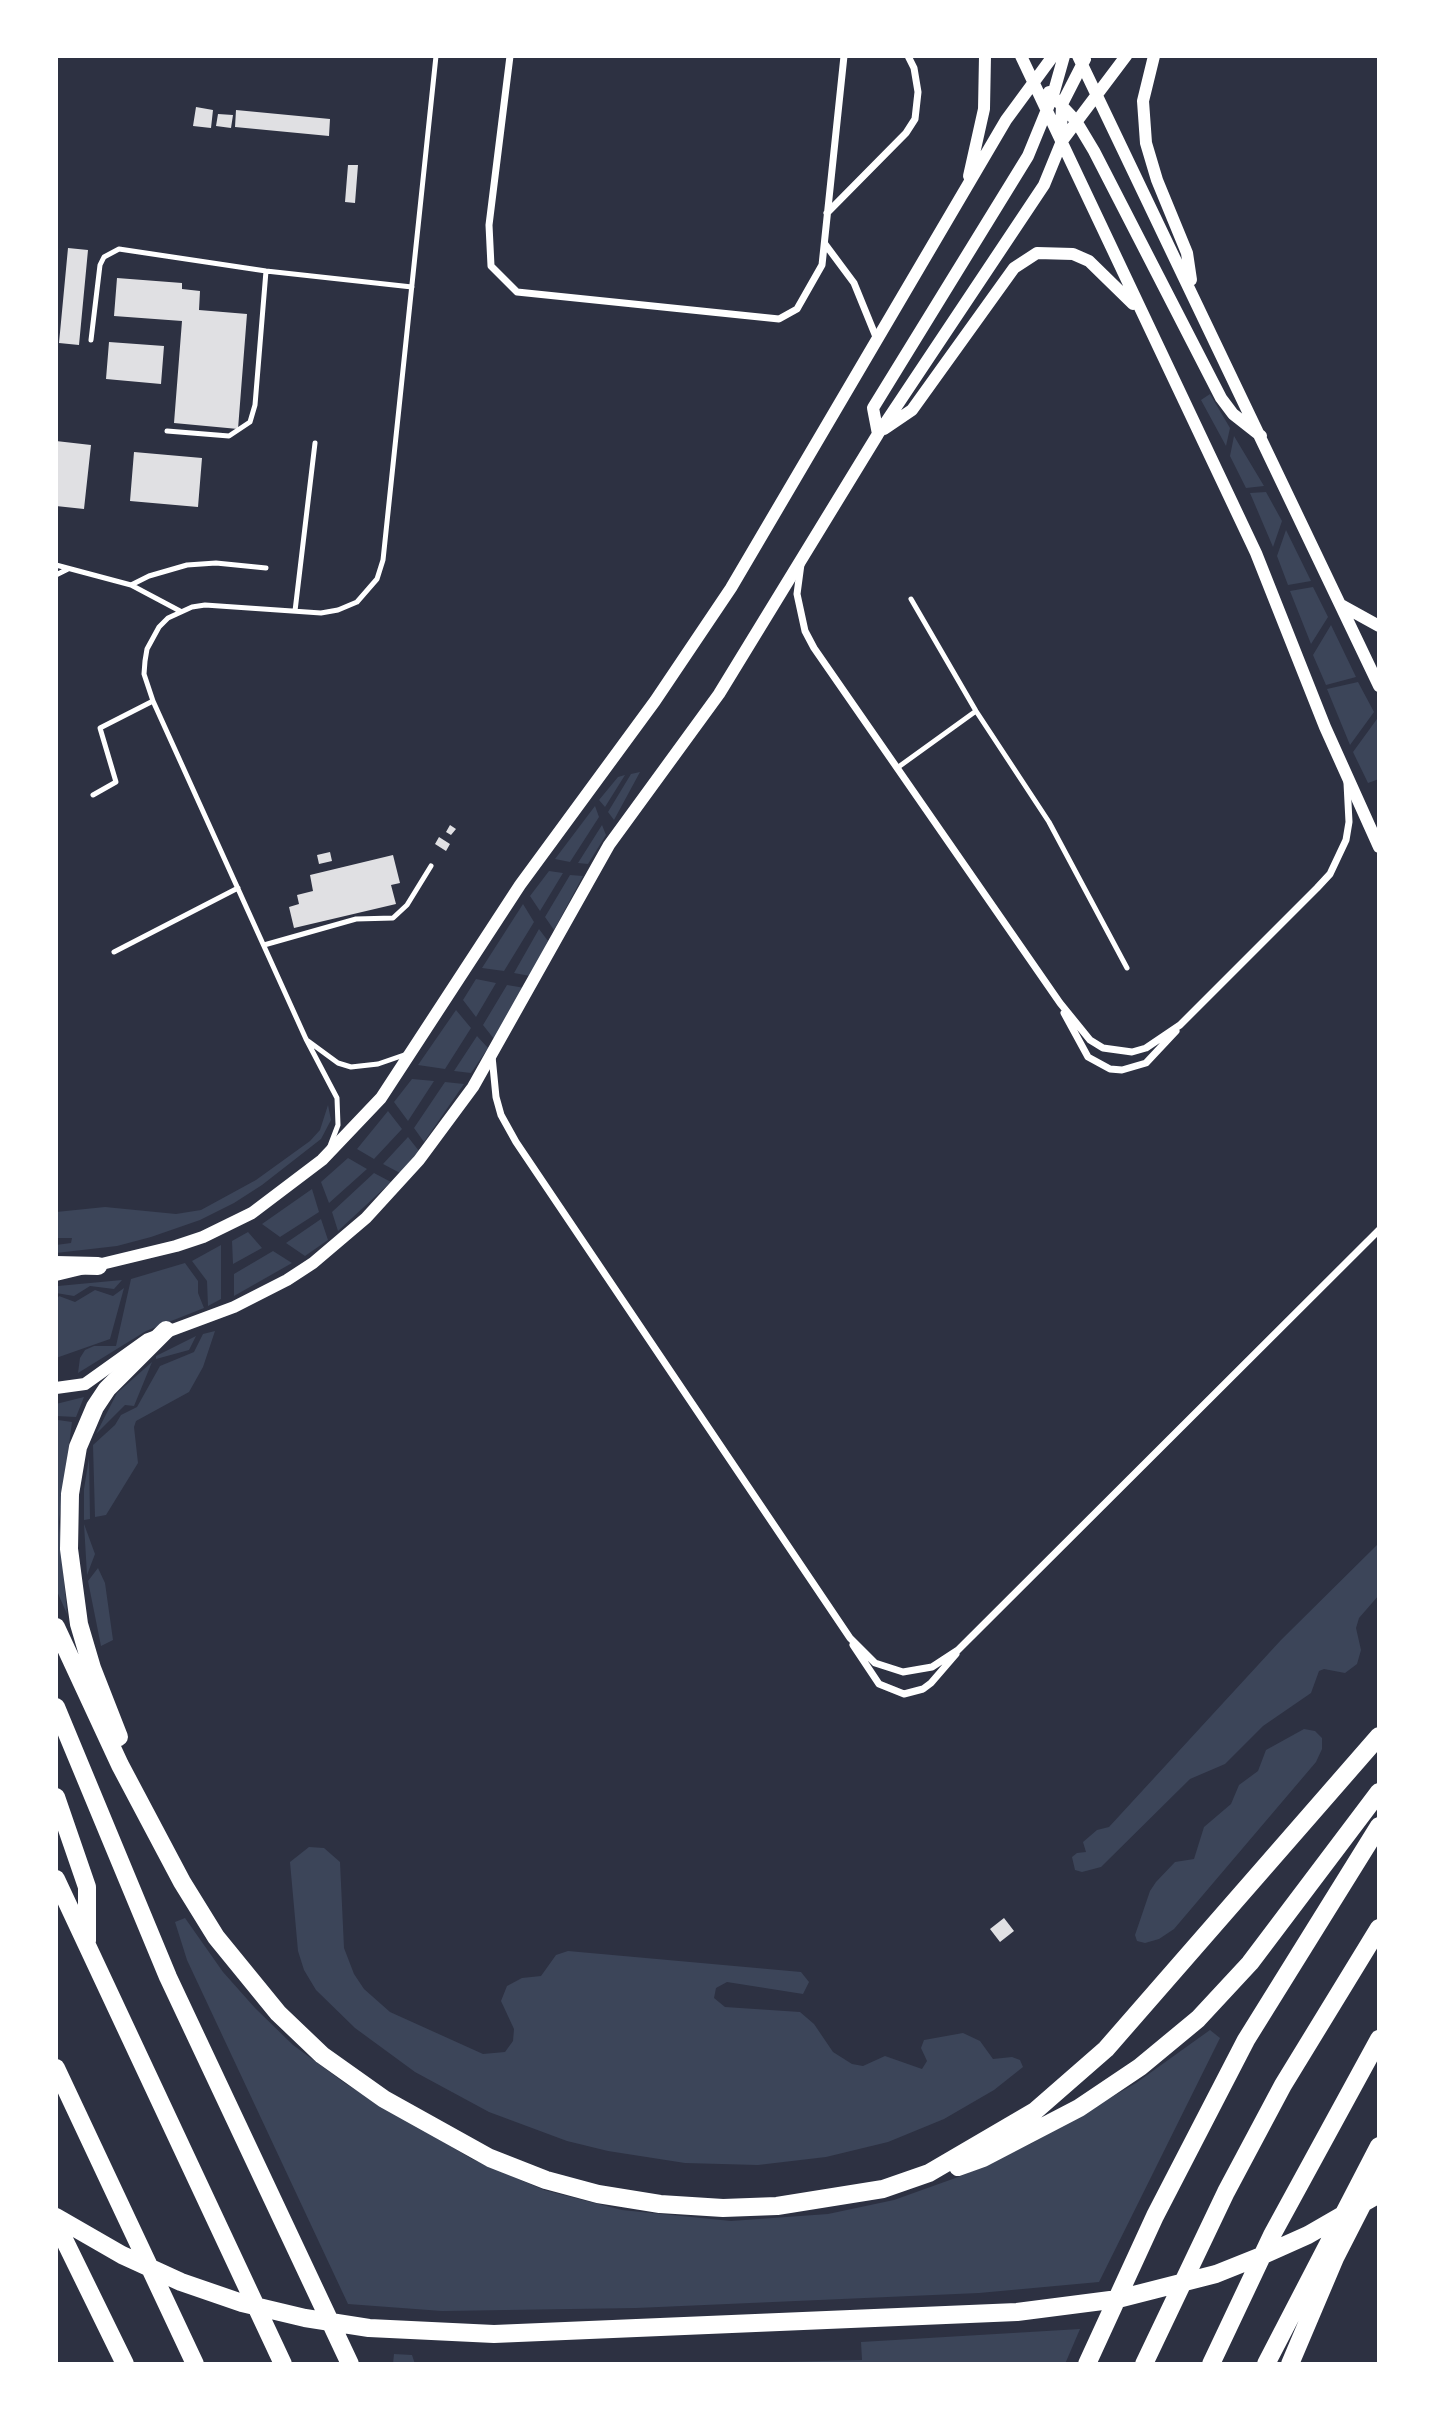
<!DOCTYPE html>
<style>
body{margin:0}
#map{position:relative;width:1435px;height:2420px;overflow:hidden;background:#2d3142;font-family:Signika,sans-serif}
canvas{display:block}
.frame{position:absolute;inset:0;border:58px solid #fff;pointer-events:none}
</style>
<div id="map">
<canvas width="1435" height="2420"></canvas>
<div class="frame"></div>
</div>
<script>
const ctx = document.querySelector('canvas').getContext('2d');
ctx.lineJoin = 'round';
function paint(path, color) { ctx.fillStyle = color; ctx.fill(path, 'evenodd'); }
const shape = rows => new Path2D(rows.map(r => 'M' + r).join(''));
function stroke(path, color, width, dash) { ctx.strokeStyle = color; ctx.lineWidth = width; ctx.lineCap = dash ? 'butt' : 'round'; ctx.setLineDash(dash || []); ctx.stroke(path); }
paint(shape([
 [1210,394,1230,428,1226,446,1201,400],
 [1234,436,1264,486,1246,488,1230,456],
 [1266,492,1282,521,1273,547,1250,493],
 [1286,530,1311,581,1288,585,1277,556],
 [1313,587,1328,617,1311,644,1290,591],
 [1331,625,1356,677,1326,685,1313,655],
 [1358,682,1374,712,1350,745,1327,689],
 [1377,719,1379,779,1368,783,1353,752],
 [640,772,614,820,608,812,631,774],
 [625,775,605,807,599,800,618,777],
 [595,806,599,817,570,862,555,859],
 [602,825,606,835,588,864,578,863],
 [549,871,563,873,540,911,530,896],
 [570,875,583,876,554,930,545,917],
 [523,904,534,922,504,971,482,968],
 [539,929,548,941,530,976,514,973],
 [476,979,496,983,476,1017,463,1000],
 [507,985,525,988,494,1039,483,1025],
 [456,1010,471,1028,445,1069,418,1065],
 [477,1036,488,1048,471,1073,454,1071],
 [412,1079,434,1081,408,1121,394,1102],
 [445,1082,464,1084,424,1142,414,1128],
 [328,1105,331,1120,321,1139,262,1185,234,1203,200,1220,151,1237,117,1246,56,1253,56,1245,71,1243,72,1238,56,1238,56,1212,105,1207,176,1214,201,1210,256,1180,310,1141,320,1130],
 [388,1111,402,1129,374,1159,357,1149],
 [408,1137,419,1151,400,1173,383,1164],
 [348,1158,367,1169,329,1203,321,1182],
 [374,1173,391,1182,338,1231,332,1212],
 [312,1189,319,1212,280,1237,262,1224],
 [321,1219,328,1240,305,1256,286,1243],
 [248,1232,262,1248,233,1264,232,1241],
 [221,1245,221,1299,208,1306,207,1281,192,1261],
 [273,1251,292,1263,234,1296,234,1274],
 [185,1263,198,1281,198,1293,204,1308,146,1331,78,1373,80,1358,85,1350,94,1346,116,1346,131,1279],
 [122,1280,114,1289,90,1286,74,1296,56,1293,58,1286],
 [124,1288,110,1339,56,1358,56,1301,59,1296,75,1302,95,1290,113,1296],
 [215,1331,203,1367,189,1392,136,1421,134,1427,138,1463,106,1515,95,1517,93,1445,115,1425,121,1415,137,1407,160,1366,194,1352,203,1334],
 [196,1336,189,1350,156,1359,156,1356],
 [152,1362,134,1406,125,1405,96,1434,117,1393],
 [84,1397,76,1417,56,1416,56,1404],
 [58,1420,72,1422,59,1522,67,1614,56,1589],
 [89,1458,90,1519,84,1520,84,1489],
 [84,1524,95,1554,87,1575],
 [1379,1543,1379,1595,1359,1618,1356,1628,1361,1650,1357,1664,1345,1673,1324,1669,1319,1671,1311,1693,1263,1726,1225,1764,1190,1779,1101,1867,1082,1872,1075,1870,1072,1857,1077,1853,1086,1852,1083,1842,1097,1830,1109,1827,1281,1640],
 [98,1568,105,1583,113,1640,101,1646,88,1581],
 [1304,1729,1315,1731,1322,1738,1322,1749,1316,1762,1174,1929,1159,1939,1145,1943,1137,1941,1135,1935,1150,1891,1156,1882,1175,1862,1194,1859,1204,1827,1231,1804,1239,1785,1258,1771,1266,1750],
 [309,1847,324,1848,340,1862,344,1948,354,1974,364,1989,390,2012,483,2054,505,2052,513,2041,514,2029,501,2001,507,1986,522,1978,541,1976,556,1955,568,1951,801,1972,809,1982,803,1994,727,1982,716,1988,714,1998,725,2007,800,2012,814,2024,833,2052,852,2064,863,2066,885,2056,922,2069,927,2061,921,2048,924,2040,963,2033,980,2041,993,2059,1012,2057,1020,2060,1023,2067,994,2090,944,2119,888,2142,826,2157,758,2165,685,2163,608,2151,567,2141,489,2112,415,2072,355,2028,316,1990,304,1970,298,1951,290,1862],
 [185,1918,223,1972,255,2008,293,2045,346,2084,472,2159,544,2190,622,2210,731,2221,828,2214,894,2200,961,2176,1032,2143,1136,2083,1210,2030,1220,2038,1099,2282,979,2293,636,2308,442,2311,348,2304,187,1960,175,1922],
 [1080,2329,1065,2364,699,2364,862,2360,861,2342],
 [394,2354,412,2355,415,2364,393,2364]
]), '#3c4559');
paint(shape([
 [196,107,213,110,211,128,193,126],
 [236,110,330,119,329,136,235,127],
 [218,114,233,115,231,128,216,126],
 [348,165,358,165,355,203,345,202],
 [68,248,88,250,79,345,59,343],
 [117,278,182,283,182,289,200,291,199,310,247,314,238,429,174,423,182,321,114,316],
 [109,342,164,346,161,384,106,379],
 [56,441,91,445,84,509,56,506],
 [134,452,202,458,198,507,130,501],
 [450,825,456,829,451,835,446,832],
 [439,837,450,844,446,851,435,844],
 [330,852,332,861,319,864,317,855],
 [393,855,400,883,391,885,396,904,294,928,289,907,299,904,297,895,313,891,310,875],
 [1004,1918,1014,1931,1000,1942,990,1929]
]), '#e0e0e3');
stroke(shape([
 [91,340,100,265,104,257,119,249,266,271,412,287],
 [167,431,229,436,250,422,255,405,266,271],
 [56,565,131,585,180,611],
 [56,575,68,569],
 [131,585,149,576,187,565,216,563,266,568],
 [911,599,976,711,1049,822,1127,968],
 [295,611,315,443],
 [897,768,976,711],
 [93,795,116,782,100,728,153,701],
 [264,945,356,919,393,918,407,905,431,866],
 [114,952,238,888],
 [308,1041,338,1063,351,1067,378,1064,407,1054],
 [330,1146,338,1125,337,1098,306,1039,153,701,144,674,145,661,147,649,159,627,168,618,192,607,205,605,321,613,338,610,357,602,377,579,383,560,436,56]
]), '#fff', 5);
stroke(shape([
 [510,56,489,225,491,266,517,292,779,319,797,309,822,265,844,56],
 [827,213,906,133,915,119,918,92,914,68,908,56],
 [825,244,854,283,876,337],
 [801,564,797,594,805,631,814,648,1060,1003,1090,1040,1103,1048,1132,1052,1146,1048,1180,1025,1317,888,1330,874,1346,840,1349,822,1347,783],
 [1064,1013,1088,1057,1110,1069,1122,1070,1146,1063,1176,1031],
 [492,1056,496,1097,501,1115,516,1142,850,1638,875,1663,903,1672,932,1667,958,1650,1379,1230],
 [853,1645,879,1684,904,1694,923,1689,931,1683,956,1654]
]), '#fff', 7);
stroke(shape([
 [1021,56,1256,553,1325,727,1379,847],
 [1078,56,1379,686],
 [1154,56,1143,101,1146,143,1157,180,1187,253,1191,280],
 [1049,92,1076,121,1094,151,1221,398,1233,414,1261,436],
 [1061,133,1062,104,1085,59],
 [969,176,984,109,985,56],
 [884,429,912,410,1014,268,1037,253,1073,254,1089,261,1133,304],
 [878,434,873,408,1028,156,1053,95,1064,56],
 [1341,605,1379,626],
 [56,1275,176,1246,203,1237,252,1213,322,1160,381,1098,520,885,655,701,731,588,1006,120,1053,56],
 [56,1388,85,1384,148,1339,234,1307,287,1280,313,1263,366,1218,419,1160,473,1087,609,845,719,694,878,434,1044,185,1062,141,1126,56]
]), '#fff', 12);
stroke(shape([
 [56,1265,98,1266],
 [56,1627,120,1765,182,1882,216,1937,278,2013,322,2055,384,2099,490,2158,546,2180,598,2194,660,2204,723,2208,777,2206,883,2189,929,2173,1035,2111,1106,2049,1379,1736],
 [56,1707,168,1977,350,2364],
 [119,1737,92,1668,79,1624,69,1549,70,1494,78,1447,95,1407,107,1389,166,1330],
 [56,1797,87,1887,87,1941],
 [56,1879,283,2364],
 [56,2068,195,2364],
 [958,2167,983,2158,1079,2108,1140,2067,1198,2019,1250,1963,1379,1792],
 [56,2217,122,2255,181,2282,242,2303,305,2318,369,2328,494,2334,1017,2312,1118,2299,1216,2274,1261,2256,1308,2235,1379,2194],
 [56,2223,125,2364],
 [1087,2364,1155,2216,1246,2040,1379,1826],
 [1144,2364,1226,2192,1283,2085,1379,1928],
 [1211,2364,1272,2235,1379,2039],
 [1266,2364,1379,2146],
 [1290,2364,1335,2258,1379,2172]
]), '#fff', 18);
</script>
